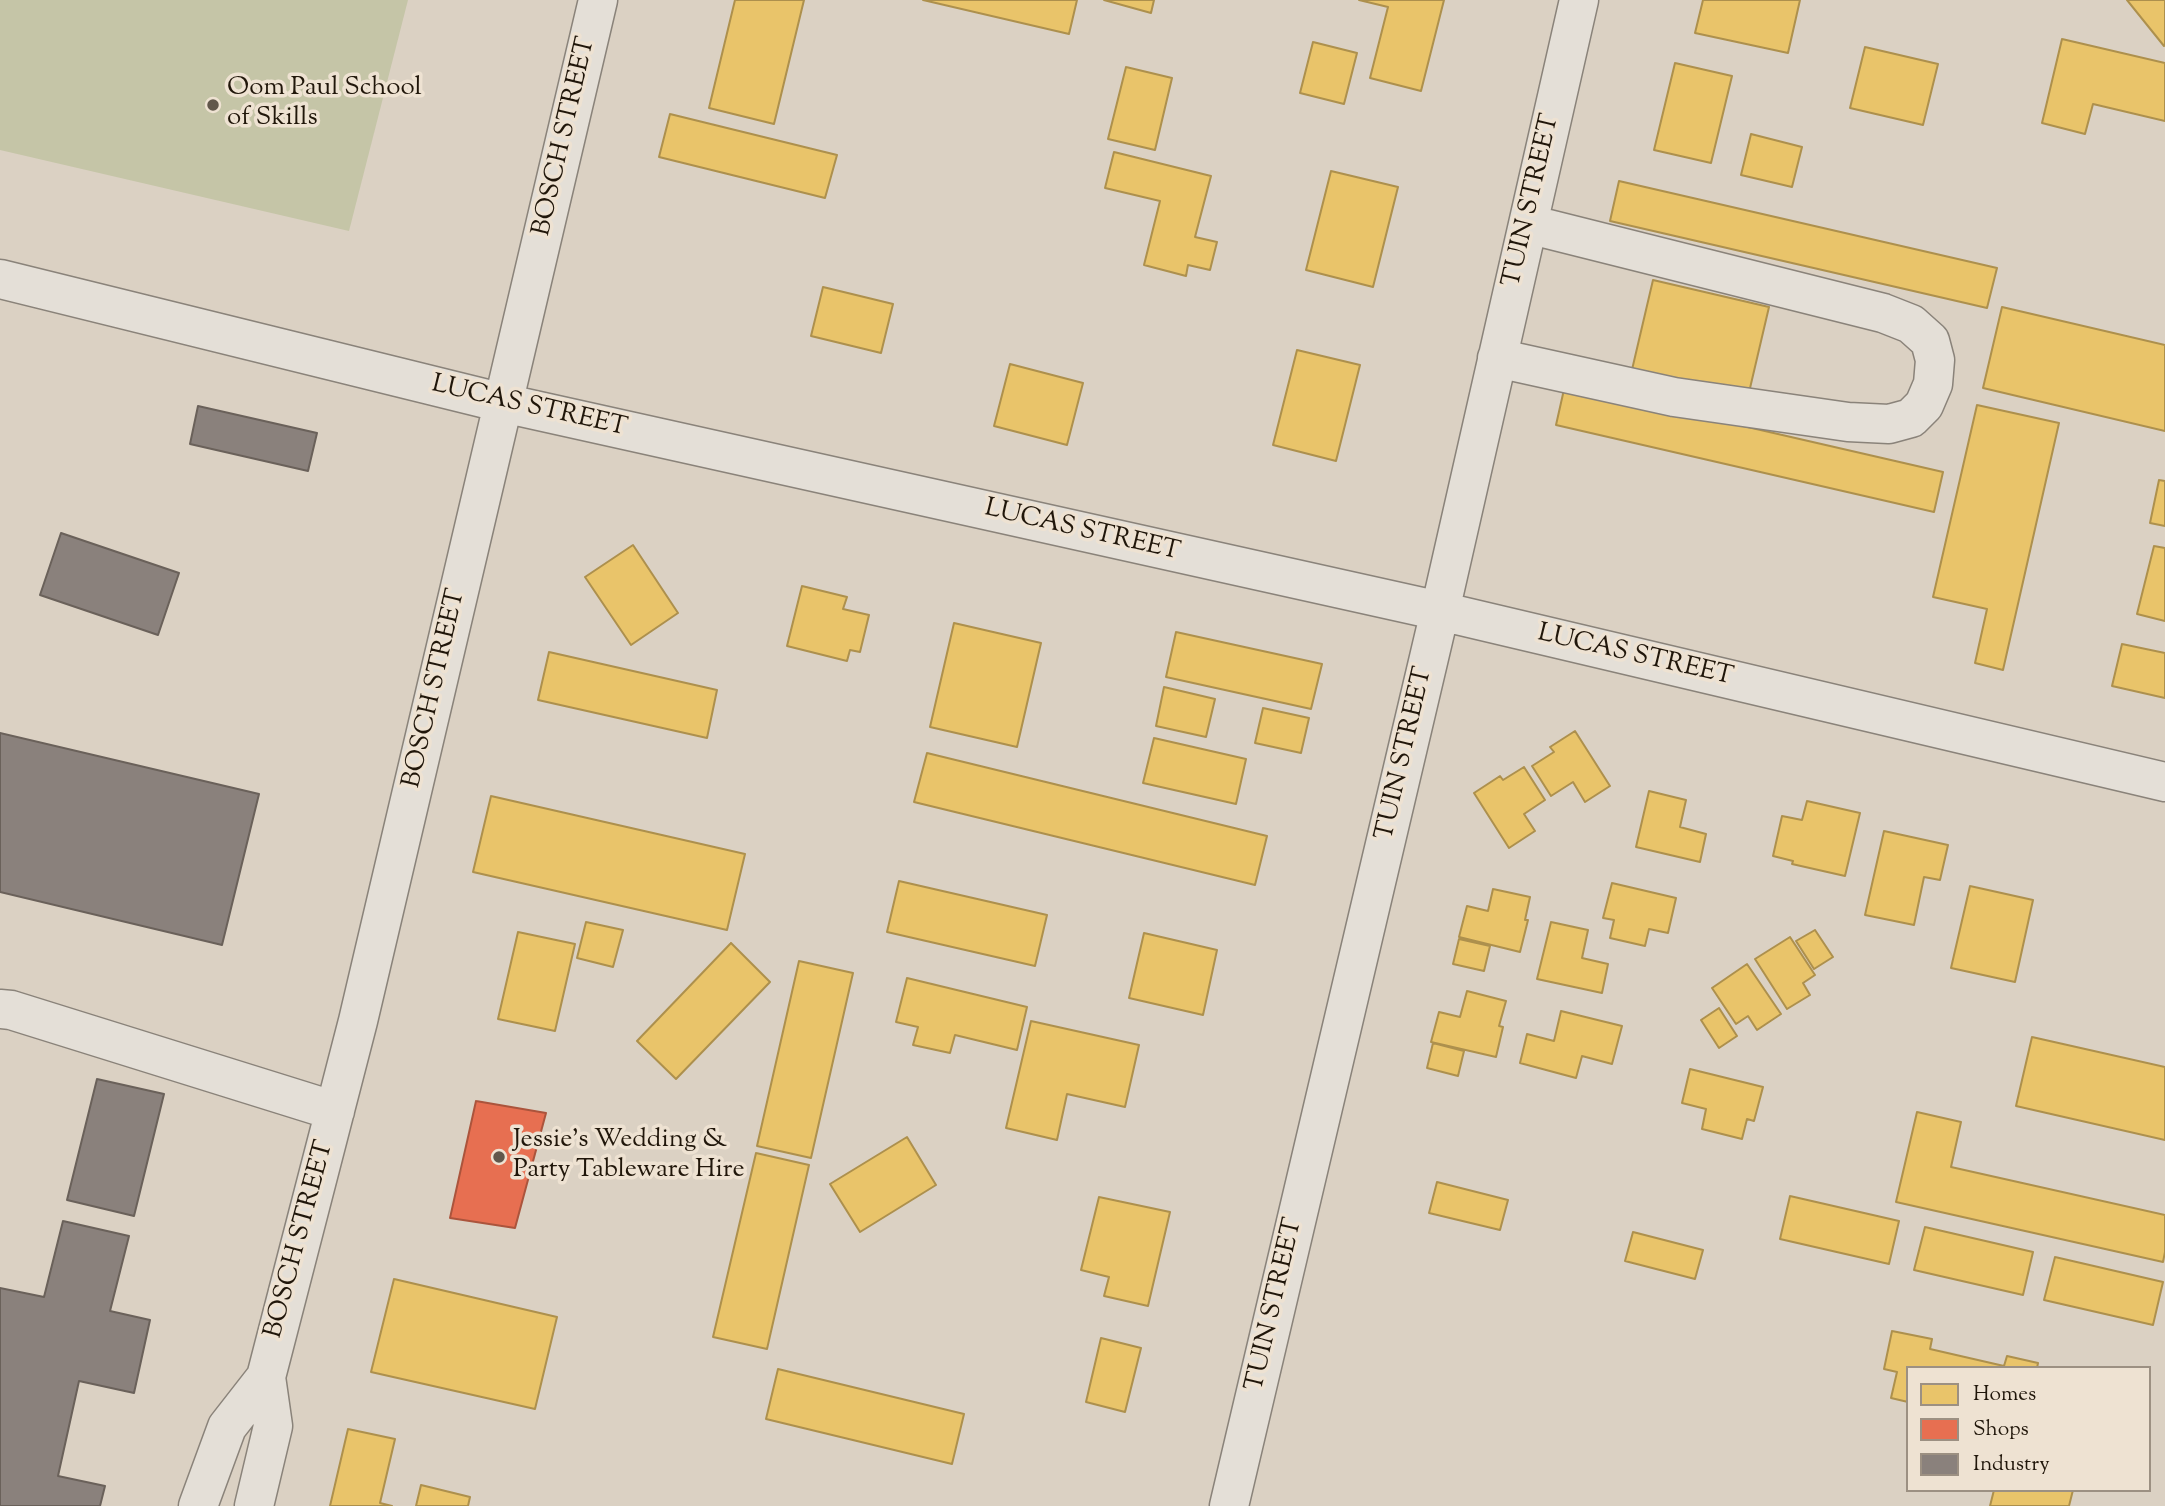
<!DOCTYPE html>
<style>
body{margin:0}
#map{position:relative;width:2165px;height:1506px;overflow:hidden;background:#dbd1c3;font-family:"Sorts Mill Goudy",serif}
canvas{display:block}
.legend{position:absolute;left:1906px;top:1366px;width:245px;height:126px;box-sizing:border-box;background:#eee2d2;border:2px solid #9c9082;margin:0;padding:9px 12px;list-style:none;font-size:21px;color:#20160a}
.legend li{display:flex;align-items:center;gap:14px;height:35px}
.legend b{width:35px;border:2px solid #9c9082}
</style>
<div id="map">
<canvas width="2165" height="1506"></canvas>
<ul class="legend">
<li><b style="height:19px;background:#e9c46a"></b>Homes</li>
<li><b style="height:19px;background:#e76f51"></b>Shops</li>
<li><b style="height:19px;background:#8a817c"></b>Industry</li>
</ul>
</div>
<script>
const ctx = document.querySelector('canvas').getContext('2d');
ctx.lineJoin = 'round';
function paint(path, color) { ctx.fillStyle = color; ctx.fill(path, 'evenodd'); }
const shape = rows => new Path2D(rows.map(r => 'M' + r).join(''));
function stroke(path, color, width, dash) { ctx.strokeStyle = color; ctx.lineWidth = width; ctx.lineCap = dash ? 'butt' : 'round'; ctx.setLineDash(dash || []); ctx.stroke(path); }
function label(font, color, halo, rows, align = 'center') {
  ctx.font = font + ' "Sorts Mill Goudy",serif'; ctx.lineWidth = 7; ctx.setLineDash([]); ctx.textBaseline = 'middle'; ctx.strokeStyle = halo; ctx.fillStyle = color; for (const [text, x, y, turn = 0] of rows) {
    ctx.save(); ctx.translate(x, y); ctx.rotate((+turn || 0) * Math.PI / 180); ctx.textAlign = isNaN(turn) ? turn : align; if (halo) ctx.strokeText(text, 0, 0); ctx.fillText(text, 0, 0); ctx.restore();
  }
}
paint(shape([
 [0,0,408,0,349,231,0,150]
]), '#c5c5a7');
const homes = shape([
 [735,0,804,0,774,124,709,108,735,0],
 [923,0,1077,0,1069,34,923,0],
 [1104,0,1154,0,1151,13,1104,0],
 [1359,0,1444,0,1421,91,1370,78,1388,7,1359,0],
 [1703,0,1800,0,1788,53,1695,33,1703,0],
 [2127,0,2165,0,2165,45,2164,46,2127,0],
 [2062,39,2165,63,2165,121,2093,104,2085,134,2042,123,2062,39],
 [1313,42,1357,53,1344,104,1300,93,1313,42],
 [1865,47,1938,64,1923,125,1850,108,1865,47],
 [1675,63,1732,76,1711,163,1654,150,1675,63],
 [1126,67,1172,78,1155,150,1108,139,1126,67],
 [670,114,837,155,825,198,659,157,670,114],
 [1751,134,1802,147,1792,187,1741,175,1751,134],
 [1114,152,1211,176,1195,237,1217,242,1210,270,1188,265,1186,276,1144,265,1160,201,1105,188,1114,152],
 [1331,171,1398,187,1373,287,1306,270,1331,171],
 [1619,181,1997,268,1987,308,1610,221,1619,181],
 [1653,280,1769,307,1747,401,1631,374,1653,280],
 [823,287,893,304,881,353,811,336,823,287],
 [2002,307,2165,345,2165,431,1983,388,2002,307],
 [1297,350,1360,365,1336,461,1273,445,1297,350],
 [1010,364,1083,383,1067,445,994,426,1010,364],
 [1565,385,1943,472,1934,512,1556,425,1565,385],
 [1977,405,2059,423,2003,670,1975,663,1987,609,1933,597,1977,405],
 [2159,480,2165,481,2165,526,2150,523,2159,480],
 [633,545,678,613,631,645,585,577,633,545],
 [2154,546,2165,548,2165,621,2137,614,2154,546],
 [802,586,847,597,843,609,869,615,860,652,850,650,847,661,787,646,802,586],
 [954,623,1041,643,1017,747,930,727,954,623],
 [1176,632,1322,664,1311,709,1166,677,1176,632],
 [2122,644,2165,653,2165,698,2112,686,2122,644],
 [549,652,717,690,707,738,538,700,549,652],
 [1164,687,1215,699,1206,737,1156,726,1164,687],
 [1263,708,1309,718,1301,753,1255,743,1263,708],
 [1575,731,1610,786,1585,802,1573,782,1551,796,1532,766,1554,752,1550,747,1575,731],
 [1154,738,1246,759,1236,804,1143,783,1154,738],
 [927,753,1267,836,1255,885,914,802,927,753],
 [1524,767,1545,800,1524,814,1535,831,1509,848,1474,793,1500,776,1503,780,1524,767],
 [1649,791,1686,800,1680,827,1706,834,1700,862,1636,847,1649,791],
 [491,796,745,854,727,930,473,872,491,796],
 [1807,801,1860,813,1845,876,1792,864,1793,861,1773,856,1782,816,1802,820,1807,801],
 [1884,831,1948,845,1940,880,1924,877,1914,925,1865,915,1884,831],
 [899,881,1047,915,1035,966,887,932,899,881],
 [1612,883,1676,898,1668,933,1649,929,1645,946,1610,938,1614,920,1603,918,1612,883],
 [1970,886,2033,900,2015,982,1951,968,1970,886],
 [1493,889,1530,897,1525,920,1528,920,1520,952,1459,937,1467,906,1488,911,1493,889],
 [586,922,623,930,613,967,577,958,586,922],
 [1551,922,1588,930,1582,958,1608,964,1602,993,1537,979,1551,922],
 [1815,930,1833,957,1814,969,1796,941,1815,930],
 [518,932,575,944,555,1031,498,1019,518,932],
 [1144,933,1217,950,1203,1015,1129,998,1144,933],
 [1790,937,1815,975,1803,983,1810,995,1787,1009,1755,959,1790,937],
 [1459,939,1490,946,1484,971,1453,964,1459,939],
 [731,943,770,982,676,1079,637,1041,731,943],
 [799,961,853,973,811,1158,757,1146,799,961],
 [1747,964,1781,1014,1757,1030,1748,1016,1736,1024,1712,988,1747,964],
 [907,978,1027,1007,1017,1050,955,1035,950,1053,913,1045,918,1027,896,1022,907,978],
 [1467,991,1506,1001,1499,1026,1503,1027,1496,1057,1431,1042,1439,1012,1460,1017,1467,991],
 [1719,1008,1737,1036,1719,1048,1701,1020,1719,1008],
 [1561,1011,1622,1026,1612,1064,1582,1056,1576,1078,1520,1063,1527,1034,1554,1041,1561,1011],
 [1031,1021,1139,1045,1125,1107,1067,1094,1057,1140,1006,1128,1031,1021],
 [2032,1037,2165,1067,2165,1140,2016,1106,2032,1037],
 [1433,1043,1464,1051,1458,1076,1427,1068,1433,1043],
 [1690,1069,1763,1087,1754,1121,1747,1119,1742,1139,1702,1129,1706,1109,1682,1103,1690,1069],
 [1917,1112,1961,1122,1951,1167,2165,1215,2165,1252,2163,1262,1896,1202,1917,1112],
 [907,1137,936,1185,860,1232,830,1184,907,1137],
 [756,1153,809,1165,767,1349,713,1337,756,1153],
 [1437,1182,1508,1200,1500,1230,1429,1213,1437,1182],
 [1790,1196,1899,1221,1889,1264,1780,1239,1790,1196],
 [1099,1197,1170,1212,1148,1306,1104,1296,1109,1277,1081,1270,1099,1197],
 [1925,1227,2033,1252,2023,1295,1914,1270,1925,1227],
 [1633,1232,1703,1250,1695,1279,1625,1261,1633,1232],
 [2055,1257,2163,1282,2153,1325,2044,1300,2055,1257],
 [394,1279,557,1317,535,1409,371,1372,394,1279],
 [1892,1331,1932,1339,1930,1349,2004,1366,2007,1356,2038,1363,2037,1368,1908,1368,1908,1402,1891,1398,1897,1372,1884,1369,1892,1331],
 [1101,1338,1141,1348,1125,1412,1086,1402,1101,1338],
 [778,1369,964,1414,952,1464,766,1419,778,1369],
 [348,1429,395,1439,380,1503,392,1506,330,1506,348,1429],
 [421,1485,470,1497,468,1506,416,1506,421,1485],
 [1994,1490,2073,1490,2069,1506,1990,1506,1994,1490]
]);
paint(homes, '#e9c46a');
stroke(homes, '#ad904d', 2);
const shops = shape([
 [476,1101,546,1113,515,1228,450,1218,476,1101]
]);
paint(shops, '#e76f51');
stroke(shops, '#ab543c', 2);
const industry = shape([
 [198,406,317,433,308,471,190,444,198,406],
 [61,533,179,573,158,635,40,595,61,533],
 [0,733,259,794,222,945,0,892,0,733],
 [97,1079,164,1094,134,1216,67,1200,97,1079],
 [63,1221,129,1236,110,1311,150,1320,134,1393,79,1381,58,1476,105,1486,100,1506,0,1506,0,1288,44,1297,63,1221]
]);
paint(industry, '#8a817c');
stroke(industry, '#6a615a', 2);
const minor = shape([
 [0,279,503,403,1440,611,2165,782],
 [1497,358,1674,397,1848,422,1889,424,1911,418,1924,405,1933,384,1935,360,1930,341,1911,324,1883,313,1528,224],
 [0,1009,11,1010,335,1111],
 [198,1506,227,1427,266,1377,358,1021,598,0],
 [254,1506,273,1426,266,1377],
 [1229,1506,1440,611,1579,0]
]);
stroke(minor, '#8a837a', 41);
stroke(minor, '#e4dfd7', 38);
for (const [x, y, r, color] of [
 [213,105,7,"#61574b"],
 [499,1157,7,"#61574b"]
]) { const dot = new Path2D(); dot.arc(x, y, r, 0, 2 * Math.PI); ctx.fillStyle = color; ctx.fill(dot); stroke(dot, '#eee2d2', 2.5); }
label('26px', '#20160a', '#eee2d2', [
 ["Oom Paul School",227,90],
 ["of Skills",227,120],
 ["Jessie's Wedding &",513,1142],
 ["Party Tableware Hire",513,1172]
], 'left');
label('26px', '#20160a', '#eee2d2', [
 ["BOSCH STREET",566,137,-77],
 ["TUIN STREET",1533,201,-77],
 ["LUCAS STREET",529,408,13],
 ["LUCAS STREET",1082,532,13],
 ["LUCAS STREET",1635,657,13],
 ["BOSCH STREET",436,689,-77],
 ["TUIN STREET",1406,754,-77],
 ["BOSCH STREET",301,1240,-75],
 ["TUIN STREET",1276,1305,-77]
]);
</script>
